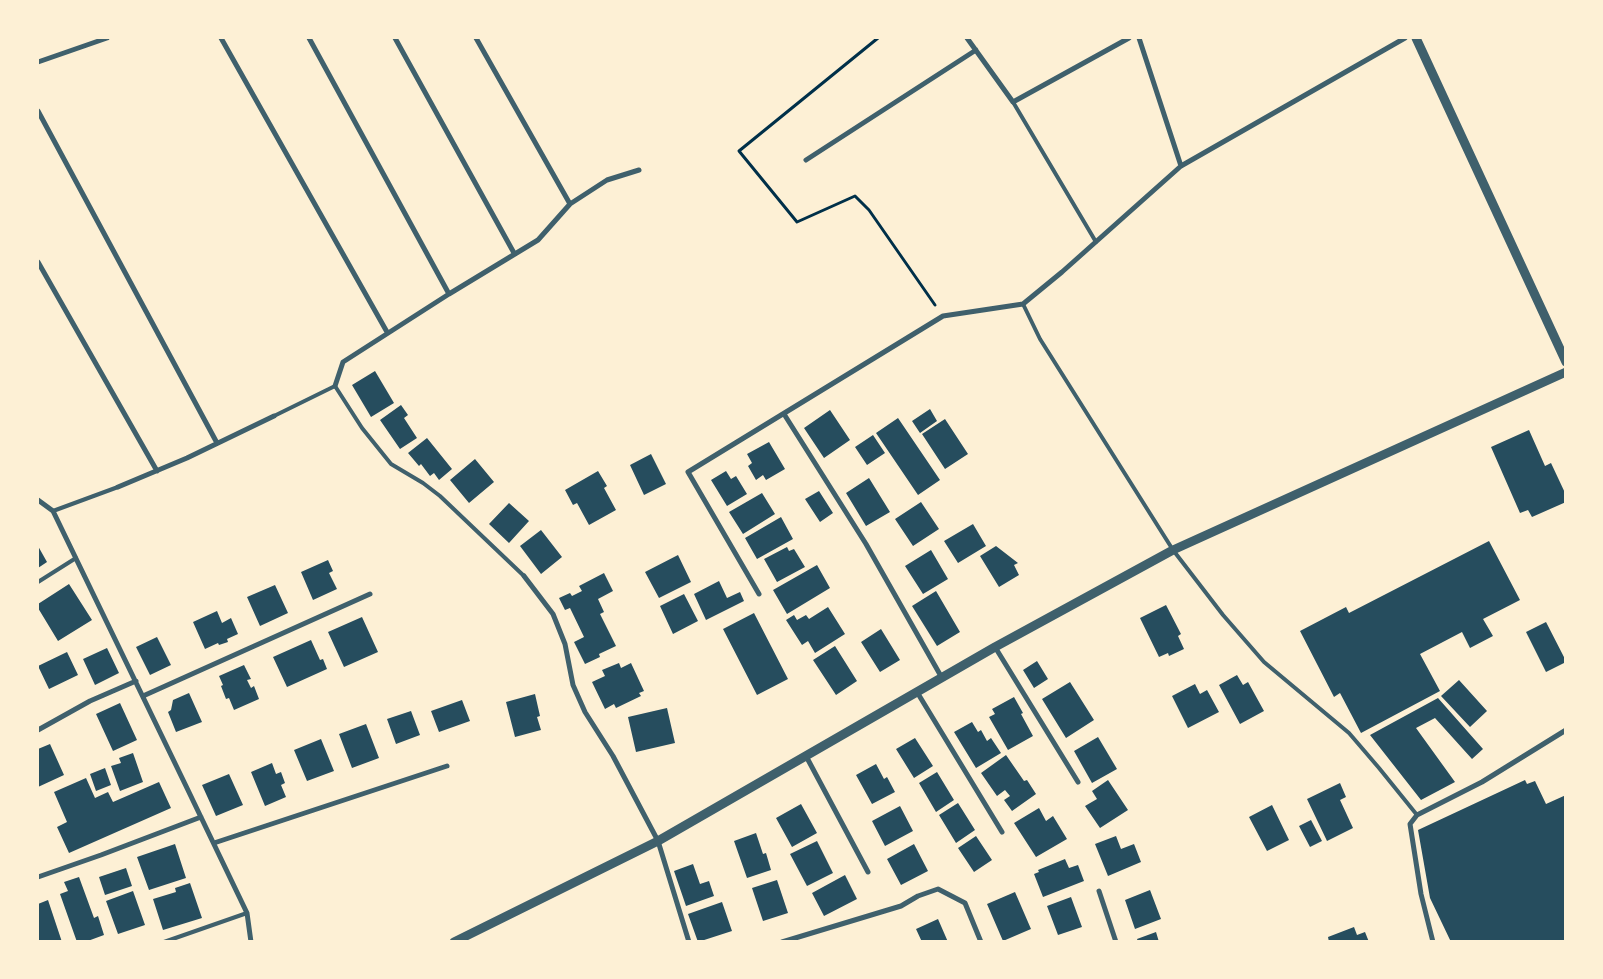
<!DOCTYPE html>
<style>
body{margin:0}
#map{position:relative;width:1603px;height:979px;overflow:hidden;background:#fdf0d5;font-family:Montserrat,sans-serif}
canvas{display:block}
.frame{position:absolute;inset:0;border:39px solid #fdf0d5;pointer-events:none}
</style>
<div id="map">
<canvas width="1603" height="979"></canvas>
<div class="frame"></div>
</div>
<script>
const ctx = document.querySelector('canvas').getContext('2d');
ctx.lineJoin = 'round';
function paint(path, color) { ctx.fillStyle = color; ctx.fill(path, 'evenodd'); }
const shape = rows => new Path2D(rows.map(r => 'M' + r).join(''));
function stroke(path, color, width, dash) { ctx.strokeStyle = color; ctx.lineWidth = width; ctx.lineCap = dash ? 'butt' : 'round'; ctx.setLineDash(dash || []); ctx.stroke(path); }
paint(shape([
 [375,371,394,403,371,417,352,385],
 [401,405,408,415,404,418,417,438,400,449,380,420],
 [930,409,937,421,920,433,912,421],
 [830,410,850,440,824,458,804,428],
 [898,418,940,480,918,495,876,433],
 [945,419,968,454,945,469,922,434],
 [1529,430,1545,466,1551,463,1566,495,1566,502,1532,517,1528,510,1520,513,1491,447],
 [873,435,885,453,867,465,855,447],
 [427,438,452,469,439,480,434,473,430,476,421,464,419,466,408,453],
 [769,442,785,469,766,480,763,475,756,480,748,466,752,463,747,454],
 [651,454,666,484,644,495,630,465],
 [475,459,494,482,469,503,450,480],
 [598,471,607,486,604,488,616,510,589,525,577,503,573,505,565,490],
 [726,471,731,479,736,476,747,494,727,506,711,480],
 [869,478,890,512,866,526,846,493],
 [819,491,833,513,820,522,805,499],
 [762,493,775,514,743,534,729,512],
 [921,502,939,529,913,546,895,519],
 [509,503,529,521,509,543,489,524],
 [781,517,793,539,757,559,745,538],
 [973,524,986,546,958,563,944,541],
 [541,530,562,557,541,574,520,546],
 [1489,541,1520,600,1483,619,1493,636,1470,648,1462,632,1420,654,1440,691,1361,733,1340,693,1334,697,1300,631,1346,607,1349,613],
 [38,546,47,562,38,568],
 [996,546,1018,563,1014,565,1019,575,999,587,980,556],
 [787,547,789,551,794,549,805,567,777,582,764,559],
 [931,550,948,579,923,594,905,566],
 [678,555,691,582,659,598,645,572],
 [328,560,333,571,329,573,337,589,313,600,301,572],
 [817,565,830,588,787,614,773,590],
 [604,573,613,591,598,599,604,612,600,614,616,646,599,654,600,657,585,664,574,642,584,637,570,608,565,610,559,598,570,593,572,596,582,591,579,586],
 [719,581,727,598,740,592,744,601,706,620,694,594],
 [69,584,92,620,58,641,38,608,38,604],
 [275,585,288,613,260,626,247,597],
 [936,591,960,632,937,646,912,606],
 [684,594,698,621,673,634,660,606],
 [1166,605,1181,634,1178,636,1184,649,1169,656,1168,653,1159,657,1140,618],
 [828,607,845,634,815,653,808,641,802,645,786,620,794,615,797,620,806,615,809,619],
 [217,611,222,623,231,618,238,634,227,639,228,642,219,645,218,643,205,649,193,622],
 [754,613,788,679,757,695,723,629],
 [362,617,378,652,344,667,328,632],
 [1546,622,1566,661,1566,662,1546,672,1526,632],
 [881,629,900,660,880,672,861,642],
 [157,637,171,665,150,675,136,647],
 [311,640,320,660,323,659,327,669,287,687,273,657],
 [835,646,857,681,836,695,813,660],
 [107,648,119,673,95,685,83,659],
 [67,652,78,675,49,689,38,666],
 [1037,661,1048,679,1034,688,1023,670],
 [619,663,621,668,631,663,644,691,639,693,641,696,616,708,614,704,605,709,592,682,605,676,602,670],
 [244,665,251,679,247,680,251,688,254,686,259,699,234,710,229,698,226,699,221,686,223,685,219,676],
 [1237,675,1243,685,1248,682,1264,711,1240,724,1219,685],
 [1459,680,1487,711,1470,727,1441,696],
 [1070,682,1094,720,1066,738,1042,699],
 [1195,684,1200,694,1207,690,1219,712,1188,728,1172,696],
 [189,693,202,722,176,732,168,712,171,710,173,700],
 [535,694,540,716,537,717,541,730,515,737,506,702],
 [1014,697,1023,713,1021,714,1033,736,1008,750,989,717,995,714,992,709],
 [1438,698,1483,749,1472,759,1435,718,1416,728,1455,782,1421,800,1370,735],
 [462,700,470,721,439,732,431,711],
 [120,703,137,740,113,751,96,714],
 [667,708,675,743,636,752,628,717],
 [411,711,420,735,396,744,387,719],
 [972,722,978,732,981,730,987,741,991,738,1001,753,976,768,954,732],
 [366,724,379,758,352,768,339,734],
 [1098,737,1117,769,1092,783,1074,751],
 [915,738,933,766,914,778,896,749],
 [321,739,334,771,307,781,294,750],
 [50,744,64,775,38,787,38,749],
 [133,753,143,782,120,791,111,766,121,763,119,758],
 [1006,755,1024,781,1027,780,1036,794,1012,811,1004,800,1010,796,1005,790,997,796,981,773],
 [272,763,276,774,281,772,285,783,281,785,286,797,265,806,251,772],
 [876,764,884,779,887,777,895,792,872,804,856,775],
 [105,768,111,785,96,791,90,774],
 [937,772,954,800,936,812,919,783],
 [229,774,243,805,216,816,202,785],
 [86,778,95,798,108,792,113,802,159,782,171,808,69,853,57,827,67,822,54,792],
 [1108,780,1128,810,1100,828,1085,806,1097,799,1092,791],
 [1525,780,1527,784,1535,781,1546,804,1566,795,1566,942,1451,942,1430,898,1418,830],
 [1340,783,1346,797,1340,800,1353,828,1327,841,1307,799],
 [958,803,975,830,956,843,939,815],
 [801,804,817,833,792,847,776,818],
 [1272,805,1289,840,1267,851,1249,817],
 [900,806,913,831,885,846,872,821],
 [1039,808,1046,821,1053,816,1067,839,1036,857,1014,823],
 [1311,820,1322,841,1310,847,1299,826],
 [756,833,763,854,766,853,771,870,747,878,734,841],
 [976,836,992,860,974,872,958,848],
 [1116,836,1121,849,1134,844,1141,862,1108,876,1095,844],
 [817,841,833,873,807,886,790,854],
 [175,844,186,878,149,890,137,857],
 [914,844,928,871,901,885,887,859],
 [1065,859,1069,868,1078,865,1084,881,1043,897,1034,874,1039,872,1038,870],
 [693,864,700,884,709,881,714,896,686,906,674,871],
 [126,868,132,886,105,895,99,877],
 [845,875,857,899,824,916,812,893],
 [79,877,94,918,98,916,104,935,85,942,77,942,60,894,68,891,64,882],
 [777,880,788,913,763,921,752,888],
 [190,883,202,918,163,930,153,899,176,892,175,888],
 [1150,890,1161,919,1135,929,1125,900],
 [133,891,145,925,118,934,106,901],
 [1015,892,1031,929,1003,941,987,904],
 [1071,897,1082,927,1058,935,1047,906],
 [48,900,62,942,38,942,38,904],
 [722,902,732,931,698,942,688,914],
 [938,919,948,942,922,942,916,929],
 [1354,927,1357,935,1365,932,1369,942,1329,942,1328,937],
 [1156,932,1159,942,1138,942,1137,939]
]), '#264d5e');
stroke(shape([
 [878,38,739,151,797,222,855,196,869,210,935,305]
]), '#003049', 3);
stroke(shape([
 [1013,102,1096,242],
 [1023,304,1040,339,1173,550,1223,615,1264,662,1349,733,1379,768,1417,815],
 [274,416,335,386,362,428,391,464,423,483,440,496,524,576],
 [53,511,118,487],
 [38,582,76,558],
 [164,942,247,913]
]), '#3f606c', 4);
stroke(shape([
 [221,38,387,332],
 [309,38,449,294],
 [395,38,514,253],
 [476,38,570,204],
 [967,38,1013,102,1129,38],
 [1139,38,1181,166],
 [38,62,107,38],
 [38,111,217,443],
 [806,160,976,50],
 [38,262,157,471],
 [335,386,343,362,449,294,538,240,570,204,607,180,639,170],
 [784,414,866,544,942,678],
 [118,487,187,458,274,416],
 [38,500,53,511,186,786,247,913,251,942],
 [524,576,553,614,565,644,573,685,585,712,613,756,658,841,689,942],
 [759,594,688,472,943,316,1023,304,1062,272,1181,166,1405,38],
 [995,647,1078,782],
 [917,692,1002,832],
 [143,696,370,594],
 [38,730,90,701,136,681],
 [806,756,868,872],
 [214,843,447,766],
 [38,877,101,855,201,817],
 [1099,891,1116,942],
 [782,942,901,906,918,896,938,889,965,903,981,942],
 [1433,942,1421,894,1410,824,1417,815,1482,782,1566,730]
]), '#3f606c', 5);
stroke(shape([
 [1416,38,1566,362],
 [454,942,658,841,995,647,1173,550,1566,372]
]), '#3f606c', 9);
</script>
